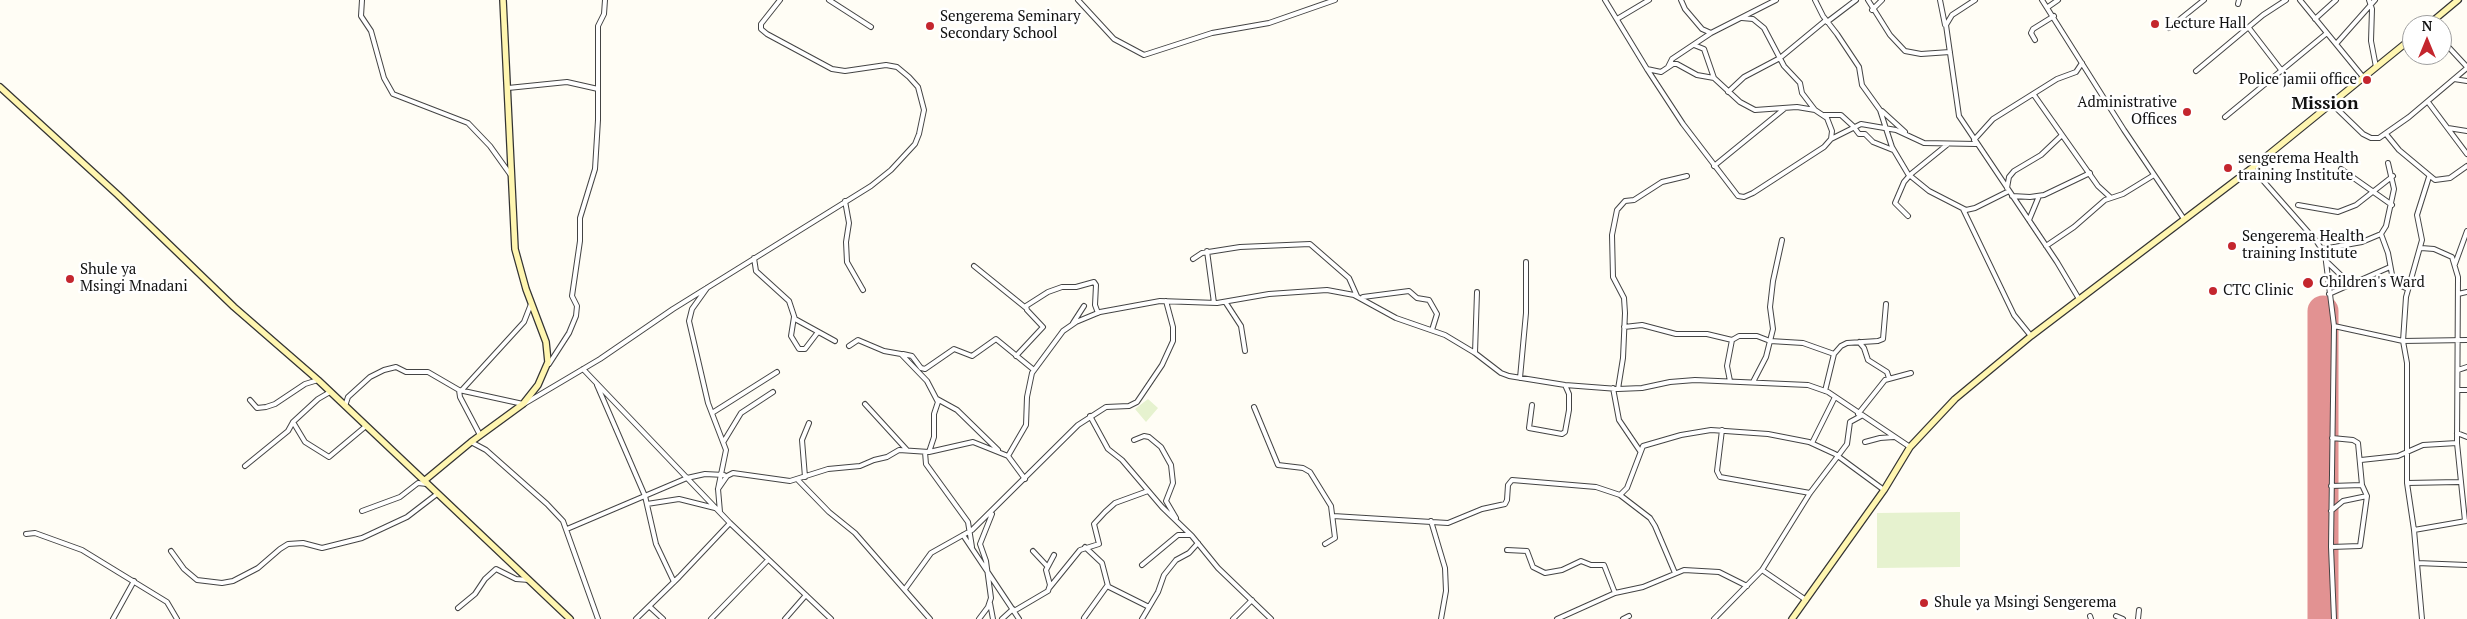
<!DOCTYPE html>
<style>
body{margin:0}
#map{position:relative;width:2467px;height:619px;overflow:hidden;background:#fffdf5;font-family:"PT Serif",serif}
canvas{display:block}
.north{position:absolute;left:2402px;top:15px;width:50px;height:50px;box-sizing:border-box;background:#fff;border:1px solid #a0a0a0;border-radius:50%;rotate:0deg;font-size:14px;font-weight:700;line-height:20px;text-align:center;color:#111}
.north::after{content:'';display:block;margin:auto;width:18px;height:22px;background:#c4262e;clip-path:polygon(50% 0,100% 100%,50% 72%,0 100%)}
</style>
<div id="map">
<canvas width="2467" height="619"></canvas>
<div class="north">N</div>
</div>
<script>
const ctx = document.querySelector('canvas').getContext('2d');
ctx.lineJoin = 'round';
function paint(path, color) { ctx.fillStyle = color; ctx.fill(path, 'evenodd'); }
const shape = rows => new Path2D(rows.map(r => 'M' + r).join(''));
function stroke(path, color, width, dash) { ctx.strokeStyle = color; ctx.lineWidth = width; ctx.lineCap = dash ? 'butt' : 'round'; ctx.setLineDash(dash || []); ctx.stroke(path); }
function label(font, color, halo, rows, align = 'center') {
  ctx.font = font + ' "PT Serif",serif'; ctx.lineWidth = 5; ctx.setLineDash([]); ctx.textBaseline = 'middle'; ctx.strokeStyle = halo; ctx.fillStyle = color; for (const [text, x, y, turn = 0] of rows) {
    ctx.save(); ctx.translate(x, y); ctx.rotate((+turn || 0) * Math.PI / 180); ctx.textAlign = isNaN(turn) ? turn : align; if (halo) ctx.strokeText(text, 0, 0); ctx.fillText(text, 0, 0); ctx.restore();
  }
}
paint(shape([
 [1148,399,1158,408,1146,422,1135,409],
 [1960,512,1960,567,1877,568,1877,513]
]), '#e6f2cf');
stroke(shape([
 [2323,311,2323,619]
]), '#e29292', 31);
const street = shape([
 [362,0,361,16,371,31,384,78,393,94,468,123,490,146,510,174],
 [829,0,871,27],
 [1078,0,1114,39,1144,55,1212,33,1269,23,1335,0],
 [1605,0,1647,69,1683,124,1738,196,1744,197,1753,193,1824,147,1831,139,1832,131,1827,118,1815,110,1797,107,1755,110,1740,102,1714,78,1697,75,1677,64,1673,64,1661,72,1647,69],
 [1681,0,1685,9,1702,29,1711,33],
 [1815,0,1823,16,1837,34,1859,67,1862,85,1880,110,1892,147,1908,174,1929,191,1966,210,1975,208,2009,191],
 [1868,0,1890,35,1905,51,1921,54,1950,52],
 [1940,0,1945,25],
 [1975,0,1952,15,1946,25,1959,116,2057,262,2079,299],
 [2042,0,2124,130,2184,219],
 [2300,0,2363,77],
 [2369,0,2372,9,2371,41,2376,67],
 [2238,4,2239,0],
 [2048,7,2058,0],
 [1872,10,1882,0],
 [1742,18,1753,19,1764,28,1784,66,1800,83,1802,93,1815,110],
 [1617,19,1649,0],
 [2315,19,2336,0],
 [1827,22,1856,0],
 [2169,28,2204,0],
 [2249,28,2282,71],
 [2035,40,2031,33,2033,29,2054,16],
 [2442,40,2467,67],
 [2336,44,2375,0],
 [1694,45,1704,49,1714,78],
 [1668,67,1672,59,1711,33,1776,0],
 [2196,71,2263,15,2286,0],
 [2454,79,2467,81],
 [508,88,567,82,598,89],
 [1728,92,1744,77,1780,58,1826,20],
 [2034,95,2098,186,2110,197],
 [2428,102,2467,154],
 [2332,104,2363,134,2371,138,2379,138,2409,117,2467,68],
 [1882,111,1905,132],
 [1824,115,1841,115,1853,126],
 [2225,117,2327,33],
 [1853,126,1859,134,1865,134,1873,142,1893,150],
 [2448,128,2467,131],
 [2386,134,2399,150,2435,180,2450,178,2467,166],
 [1831,139,1861,124,1896,130,1924,143,1976,144],
 [1974,140,1993,119,2057,79,2076,72,2082,63],
 [1714,166,1784,109],
 [2252,168,2317,242,2325,254,2334,326,2331,547,2334,619],
 [2341,169,2392,205],
 [2007,188,2009,177,2014,171,2041,155,2061,136],
 [2012,196,2030,197,2044,195,2090,173],
 [845,201,849,223,846,242,847,262,863,290],
 [2298,205,2338,212,2356,205,2393,176],
 [1963,209,2014,315,2031,336],
 [1908,216,1895,203,1904,182,1911,174,1948,144],
 [2029,220,2039,196],
 [2381,234,2388,253,2393,280,2397,284,2408,289],
 [2046,246,2074,227,2105,200,2123,194,2154,175],
 [2421,248,2434,249,2452,257,2458,277,2457,443,2465,521],
 [2323,249,2362,242,2381,234,2386,226,2394,189,2388,163],
 [1207,251,1214,303],
 [754,258,756,271,789,301,795,319,835,341],
 [1193,259,1202,253,1240,247,1310,244,1349,278,1357,296],
 [2326,261,2350,284],
 [2455,264,2467,231],
 [974,266,1026,308],
 [707,288,692,309,689,321,708,403,726,450,718,489,720,512],
 [2329,294,2390,267],
 [2458,294,2467,292],
 [1363,297,1409,291,1417,298,1429,300,1437,314,1432,330],
 [1226,303,1241,326,1245,351],
 [794,317,791,336,799,349,805,349,818,332],
 [1073,323,1084,306],
 [2334,326,2403,341,2467,340],
 [1624,327,1642,325,1676,334,1707,334,1732,340],
 [1859,342,1864,348,1868,360,1887,372,1889,378],
 [849,346,858,340,884,351,901,354,927,381,938,402,934,414,934,437,929,452],
 [1475,353,1477,292],
 [903,354,912,356,921,368,925,369,954,349,972,356,996,339,1034,370],
 [1016,356,1043,327,1027,310,1026,306,1048,292,1062,287,1076,287,1094,282,1096,285,1095,305,1098,313],
 [549,364,569,333,576,316,577,306,572,296,580,241,580,218,595,169,598,120,598,26,604,14,605,0],
 [583,369,730,523,831,619],
 [2458,370,2467,367],
 [1520,378,1526,313,1526,262],
 [1730,381,1727,366,1732,340,1739,336,1757,336,1770,341,1803,343,1834,354],
 [1753,382,1766,357,1773,329,1770,307,1773,281,1782,240],
 [597,385,645,496,656,544,674,582],
 [1613,388,1619,420,1640,451],
 [1618,389,1623,358,1625,313,1624,298,1613,277,1612,235,1617,210,1625,201,1634,200,1662,182,1687,176],
 [459,390,460,397,480,435],
 [2458,390,2467,390],
 [461,391,524,322,531,304],
 [1825,391,1834,354,1841,346,1847,343,1878,341,1883,339,1886,304],
 [937,399,957,410,998,450],
 [250,400,257,408,266,407,275,404,305,384,318,380],
 [524,404,600,359,673,309,871,186,891,170,915,144,919,134,924,110,918,87,909,77,897,67,886,65,845,71,832,69,767,34,761,29,761,24,780,0],
 [865,404,907,450],
 [1532,405,1529,428,1562,434,1565,432,1569,410,1569,394,1565,385],
 [345,406,348,397,370,377,384,370,396,367,406,372,428,372,459,390,523,404],
 [1254,407,1278,465,1303,468,1310,472,1331,506,1335,538,1325,544],
 [712,413,777,372],
 [1858,414,1885,380,1911,373],
 [1090,416,1108,449,1122,460,1162,507,1192,536,1218,568,1271,619],
 [293,422,305,442,329,457,366,426],
 [1722,430,1717,471,1720,477,1810,493],
 [2457,433,2467,437],
 [1134,440,1144,436,1149,437,1161,447,1171,465,1173,483,1166,501,1176,518],
 [724,441,741,413,773,392],
 [471,442,486,450,547,504,563,521,598,619],
 [1865,442,1880,438,1894,437],
 [1812,443,1835,397],
 [925,452,926,464,968,522,972,547],
 [1008,456,1026,425,1027,397,1032,373,1063,331,1076,322,1100,312,1160,301,1217,303,1269,294,1327,290,1354,295,1396,318,1445,335,1475,353,1501,373,1509,376,1565,385,1618,389,1642,388,1670,382,1695,380,1808,385,1828,392,1910,447],
 [2361,460,2398,456,2423,445,2457,443],
 [245,466,288,431,293,422,318,399,330,392],
 [805,477,802,440,809,423],
 [797,479,829,512,855,533,930,619],
 [2407,483,2459,482],
 [2331,486,2362,485],
 [718,489,727,476,733,473,790,481,828,469,860,466,874,460,887,457,899,450,929,452,973,442,1008,456,1025,479],
 [1620,495,1627,488,1643,446,1681,435,1711,430,1768,434,1809,442,1835,454,1884,490],
 [647,504,679,499,715,508],
 [362,511,400,497,418,483,427,484],
 [2331,511,2343,501,2367,496],
 [1333,516,1448,523,1482,509,1505,504,1507,500,1508,485,1512,480,1596,487,1620,495,1650,518,1655,526,1675,573],
 [1431,521,1445,568,1446,591,1441,619],
 [567,529,687,478,705,474,724,475],
 [2414,530,2466,521],
 [26,534,35,533,82,550,167,602,177,619],
 [963,535,1019,619],
 [1085,547,1102,563,1108,586],
 [2331,547,2360,546,2367,496,2362,485,2358,443,2353,440,2332,438],
 [1507,550,1527,551,1533,567,1545,573,1562,570,1581,561,1591,565,1604,565,1615,593],
 [171,551,184,569,197,580,222,583,233,581,258,568,280,549,288,544,303,543,322,548,362,538,407,517,437,494],
 [1033,551,1047,566],
 [2417,563,2467,565],
 [1142,565,1178,535,1190,535],
 [1762,570,1806,600],
 [1050,587,1080,550,1099,544,1094,524,1105,512,1115,503,1148,491],
 [905,589,931,553,972,530,1078,425,1106,407,1129,406,1137,402,1162,365,1173,341,1173,327,1166,301],
 [990,603,993,619],
 [650,607,663,619],
 [458,608,475,594,485,579,496,569,516,579,529,580],
 [1014,611,1048,591,1050,585,1046,570,1054,555],
 [2090,616,2091,619],
 [2116,616,2123,619],
 [1084,618,1107,586,1149,607],
 [113,619,134,581],
 [636,619,679,577,730,523],
 [711,619,768,560],
 [785,619,806,595],
 [979,619,988,607,991,598,986,561,980,544,992,514],
 [1002,619,1013,609],
 [1142,619,1158,592,1164,575,1176,560,1189,553,1198,543],
 [1233,619,1252,600],
 [1557,619,1615,593,1643,587,1684,570,1719,572,1747,586],
 [1623,619,1629,616],
 [1714,619,1762,570,1810,493,1847,444,1850,422,1861,416],
 [2138,619,2139,610],
 [2422,619,2414,530,2407,483,2407,363,2403,341,2406,297,2422,240,2417,215,2429,177]
]);
const secondary = shape([
 [2428,25,2458,0],
 [0,87,118,195,234,307,318,380,570,619],
 [424,481,471,442,523,404,538,385,548,362,546,342,526,289,515,249,503,0],
 [1792,619,1884,490,1910,447,1955,399,2031,336,2252,168,2412,38]
]);
stroke(street, '#444', 6);
stroke(secondary, '#333', 8);
stroke(street, '#fff', 4);
stroke(secondary, '#fff6b0', 5.5);
for (const [x, y, r, color] of [
 [2155,24,5,"#c4262e"],
 [930,26,5,"#c4262e"],
 [2367,80,5,"#c4262e"],
 [2187,112,5,"#c4262e"],
 [2228,168,5,"#c4262e"],
 [2232,246,5,"#c4262e"],
 [70,279,5,"#c4262e"],
 [2308,283,6,"#c4262e"],
 [2213,291,5,"#c4262e"],
 [1924,603,5,"#c4262e"]
]) { const dot = new Path2D(); dot.arc(x, y, r, 0, 2 * Math.PI); ctx.fillStyle = color; ctx.fill(dot); stroke(dot, '#fff', 2); }
label('15px', '#111', '#fff', [
 ["Sengerema Seminary",940,17],
 ["Secondary School",940,34],
 ["Lecture Hall",2165,24],
 ["Police jamii office",2357,80,"right"],
 ["Administrative",2177,103,"right"],
 ["Offices",2177,120,"right"],
 ["sengerema Health",2238,159],
 ["training Institute",2238,176],
 ["Sengerema Health",2242,237],
 ["training Institute",2242,254],
 ["Shule ya",80,270],
 ["Msingi Mnadani",80,287],
 ["Children's Ward",2319,283],
 ["CTC Clinic",2223,291],
 ["Shule ya Msingi Sengerema",1934,603]
], 'left');
label('bold 18px', '#111', '#fff', [
 ["Mission",2325,104]
]);
</script>
